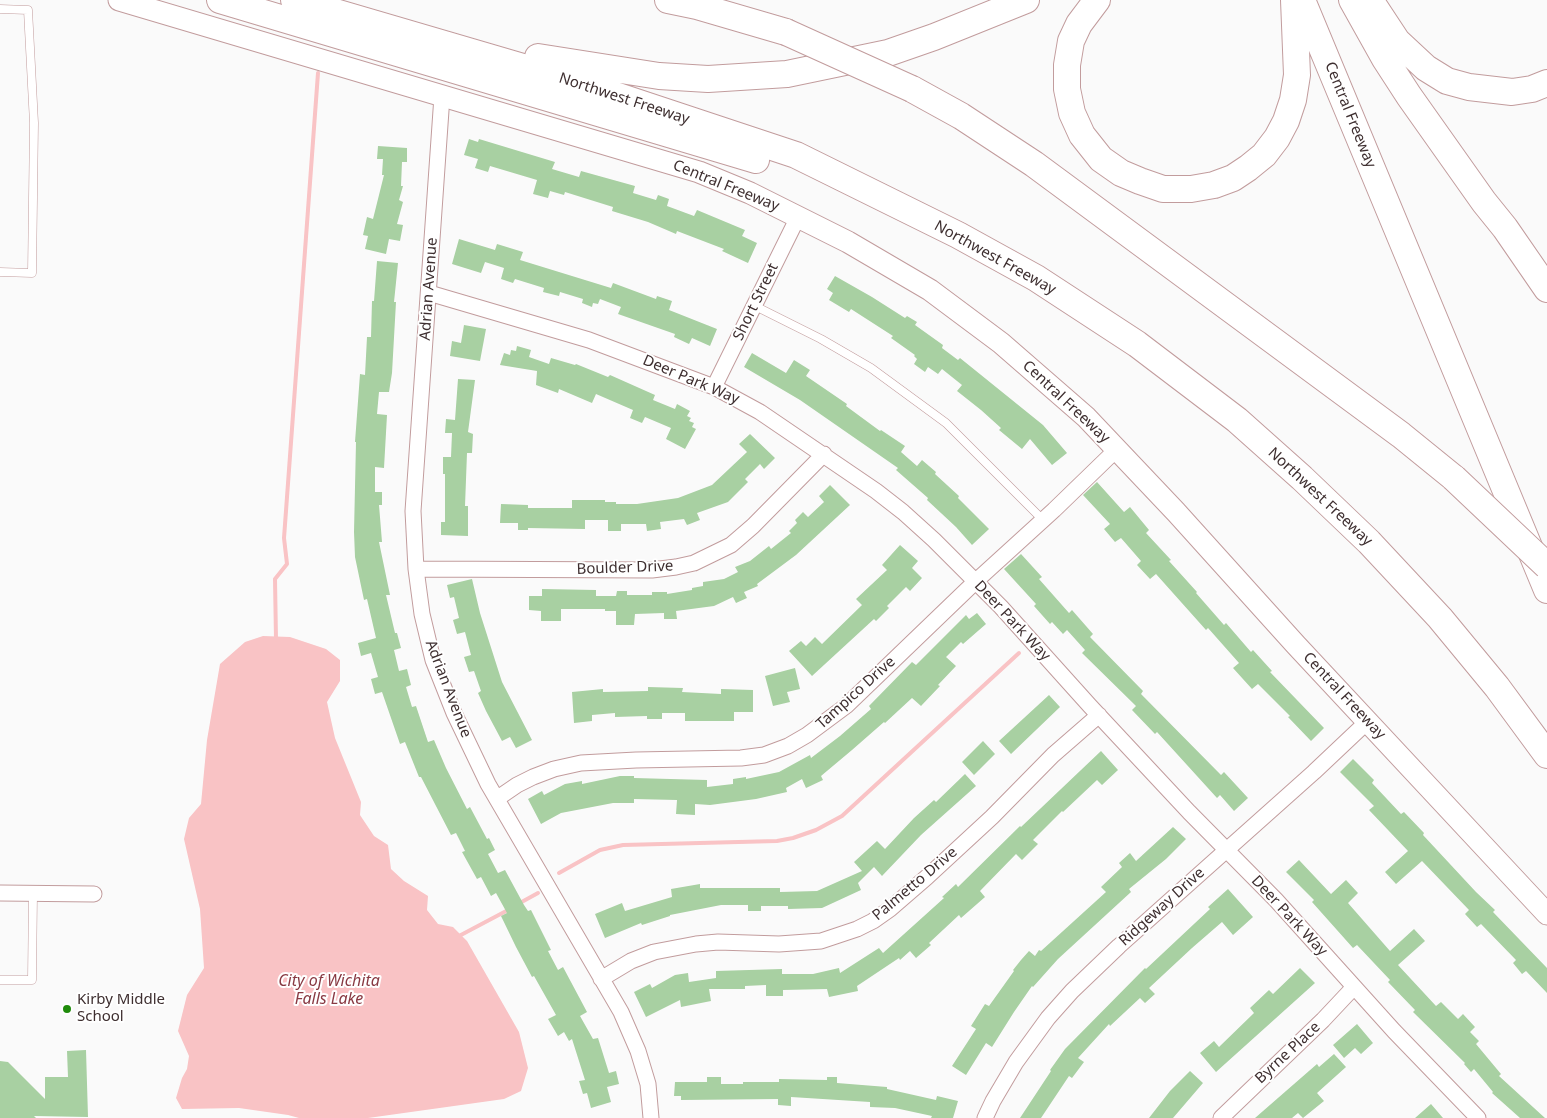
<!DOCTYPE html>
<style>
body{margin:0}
canvas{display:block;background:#fafafa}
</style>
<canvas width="1547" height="1118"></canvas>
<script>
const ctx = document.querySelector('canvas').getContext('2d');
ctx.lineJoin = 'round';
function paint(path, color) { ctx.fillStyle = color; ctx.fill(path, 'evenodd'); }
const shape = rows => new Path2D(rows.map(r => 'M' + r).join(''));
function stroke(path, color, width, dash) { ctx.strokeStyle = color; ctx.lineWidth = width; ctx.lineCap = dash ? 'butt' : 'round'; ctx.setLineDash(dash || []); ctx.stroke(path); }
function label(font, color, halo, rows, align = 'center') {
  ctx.font = font + ' "Noto Sans",sans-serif'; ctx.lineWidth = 4; ctx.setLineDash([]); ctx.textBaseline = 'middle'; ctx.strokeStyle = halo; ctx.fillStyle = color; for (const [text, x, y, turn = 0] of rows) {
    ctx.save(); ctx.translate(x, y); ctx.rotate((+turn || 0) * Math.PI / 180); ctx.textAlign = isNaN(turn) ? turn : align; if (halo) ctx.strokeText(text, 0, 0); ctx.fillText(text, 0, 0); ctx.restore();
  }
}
paint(shape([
 [263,636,290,637,326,649,340,660,340,681,327,702,335,738,361,802,360,815,374,836,388,845,391,869,404,881,428,896,427,910,438,924,453,927,467,941,519,1032,528,1068,521,1091,504,1099,368,1118,299,1118,288,1115,239,1108,182,1109,176,1098,182,1078,187,1069,189,1056,178,1031,187,995,204,968,200,909,184,839,189,818,201,804,207,740,220,664,245,642]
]), '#f9c3c5');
stroke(shape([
 [276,640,275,579,287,564,284,538,318,73],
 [559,873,600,850,623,845,777,841,793,838,816,830,842,816,1019,653],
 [518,904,538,893],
 [459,936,510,909]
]), '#f9c3c5', 4);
paint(shape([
 [469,139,478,142,479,139,555,162,552,169,579,177,581,171,635,186,633,193,656,200,658,195,669,199,667,206,694,216,697,210,745,230,742,236,757,243,748,263,722,251,724,249,677,231,676,234,648,222,612,211,613,207,565,192,564,195,550,191,548,198,533,194,537,180,490,166,488,172,475,168,478,159,464,155],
 [378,146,407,148,407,162,402,162,401,186,403,186,399,200,403,202,397,224,403,225,400,241,389,239,386,254,365,249,368,236,363,235,367,217,373,219,384,175,382,175,383,159,377,159],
 [459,239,495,250,497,244,523,252,520,260,611,288,613,283,656,299,657,296,672,301,669,310,717,329,710,346,692,338,689,344,674,337,675,334,618,314,621,307,600,299,598,304,593,303,592,307,582,303,583,299,560,292,559,296,543,292,544,288,515,279,513,283,501,279,504,268,485,262,481,273,452,264],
 [377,261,398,263,394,302,396,302,392,373,389,392,379,392,377,414,387,415,384,468,375,467,375,492,382,492,382,505,379,505,382,542,379,542,390,595,386,595,395,633,397,633,401,648,394,650,399,671,407,669,411,685,406,687,412,707,416,706,428,742,434,740,446,768,467,809,470,807,487,839,489,838,495,850,488,854,498,873,505,870,524,905,528,911,531,910,551,950,548,951,558,970,563,967,587,1012,580,1016,593,1039,598,1038,609,1073,616,1071,619,1084,607,1087,611,1102,591,1108,587,1093,583,1094,579,1081,585,1080,572,1039,569,1041,564,1032,558,1036,548,1019,556,1015,534,976,532,977,516,947,501,916,507,913,496,893,491,896,481,877,477,879,462,852,465,851,456,833,451,835,421,777,419,777,405,742,400,744,382,692,375,694,371,679,378,677,371,653,361,656,358,643,376,638,367,599,364,600,355,557,354,532,356,442,355,442,360,374,365,375,367,337,371,337,372,301,374,301],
 [835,276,872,297,905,318,907,316,917,322,915,325,943,345,942,348,958,360,960,358,1043,425,1067,453,1052,465,1030,439,1022,449,999,430,1001,428,981,410,957,391,962,385,942,369,938,374,928,367,925,372,914,364,917,359,914,356,915,355,891,338,893,336,851,309,849,312,829,300,833,293,827,289],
 [464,325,486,329,480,361,450,356,452,341,461,343],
 [517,346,531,350,529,357,549,364,551,358,575,365,576,364,608,377,610,375,655,395,653,400,675,409,677,404,690,411,687,416,691,418,689,421,694,423,692,427,696,429,685,449,666,439,671,428,645,417,642,423,630,418,633,410,596,394,592,403,559,389,558,393,536,385,537,371,500,365,504,353,510,355,511,350,516,351],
 [752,353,786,373,794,360,810,370,806,376,847,404,846,406,880,431,881,430,905,446,901,452,917,466,922,460,936,472,935,474,959,496,958,498,989,529,972,545,956,527,927,500,928,498,896,470,898,468,800,400,744,367],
 [458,379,475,380,468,432,473,434,472,453,467,453,465,506,468,506,468,536,441,535,441,522,445,522,445,474,443,474,443,457,451,457,452,433,445,433,446,419,455,420],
 [750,434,775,458,764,469,760,464,745,479,748,482,728,502,697,513,700,520,687,525,684,519,660,522,661,529,647,531,646,524,621,524,621,531,608,531,608,520,585,520,585,529,528,528,528,530,518,530,518,523,500,523,501,504,528,505,528,508,572,508,572,500,605,500,605,502,616,502,616,504,637,504,678,498,712,485,747,452,739,444],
 [1097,482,1124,512,1130,507,1149,530,1146,533,1171,560,1169,561,1197,592,1196,593,1224,625,1226,623,1251,652,1253,650,1272,671,1270,672,1324,728,1311,741,1288,717,1290,716,1258,684,1252,689,1233,668,1239,663,1208,628,1206,630,1156,574,1150,579,1137,565,1141,561,1121,538,1115,542,1104,529,1110,524,1083,495],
 [830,485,850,505,796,555,757,584,758,586,744,592,747,598,736,603,733,597,714,606,676,611,677,619,664,619,664,613,635,614,634,625,616,625,616,611,605,611,605,609,561,609,561,621,541,621,541,611,529,610,529,596,542,596,542,589,596,590,596,596,616,596,617,591,627,591,627,595,652,595,652,592,667,592,667,594,692,590,692,588,703,586,703,582,724,579,738,572,735,567,750,561,769,546,771,549,791,533,789,531,797,523,795,520,803,512,808,517,824,502,819,496],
 [900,545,918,561,912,568,922,578,910,591,906,587,887,606,889,608,876,621,874,619,812,676,789,651,801,641,806,646,815,637,822,644,862,605,856,599,887,570,882,565],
 [1021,554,1042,577,1039,579,1069,613,1072,610,1093,634,1090,637,1143,691,1141,694,1221,775,1224,772,1248,798,1234,811,1220,795,1217,798,1157,732,1155,734,1132,710,1136,706,1082,653,1085,650,1067,630,1063,634,1052,622,1050,624,1034,606,1036,604,1004,569],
 [472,579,480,613,502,682,532,740,516,748,510,737,502,741,486,711,478,693,481,691,474,671,469,672,464,657,471,655,465,632,457,634,453,620,459,618,454,597,450,598,447,585],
 [977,613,986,624,963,644,961,642,946,657,956,666,938,685,940,686,921,706,912,698,885,723,884,722,852,750,821,776,823,780,806,788,802,779,786,788,787,792,756,799,710,805,695,804,695,815,676,814,677,800,634,799,634,803,613,803,561,813,541,824,528,799,542,791,544,795,565,784,582,781,582,784,620,776,634,776,634,778,707,780,707,787,733,784,733,779,746,777,746,779,779,772,810,755,811,758,840,736,871,709,869,706,912,662,916,665,966,615,969,619],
 [795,668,800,689,787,692,790,702,773,706,765,676],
 [648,687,683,688,682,692,721,694,721,689,753,690,753,712,734,712,734,721,685,721,685,713,662,713,662,719,647,719,647,716,615,717,615,713,592,715,592,721,574,723,572,692,603,689,603,692,648,691],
 [1049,695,1060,707,1011,754,999,741],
 [983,741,995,754,974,775,962,762],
 [1101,751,1118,770,1102,785,1097,780,1063,812,1062,811,1033,840,1038,844,1022,860,1016,854,980,891,985,897,961,918,959,915,929,943,931,945,916,958,910,951,900,960,899,958,857,986,858,991,829,997,827,989,783,990,783,996,766,996,766,985,745,986,745,989,709,989,711,1001,681,1007,680,1000,646,1017,634,992,650,984,652,988,675,975,688,973,689,982,716,978,716,971,782,969,782,974,813,974,839,968,840,973,879,948,883,953,944,898,942,897,956,884,958,887,1020,826,1021,827],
 [1353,759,1374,780,1372,783,1401,814,1404,812,1424,833,1423,835,1476,892,1495,910,1493,912,1547,968,1547,993,1526,971,1522,974,1513,963,1516,960,1481,924,1477,927,1465,914,1469,910,1422,861,1396,884,1385,872,1408,851,1369,810,1374,806,1340,772],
 [965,774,976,786,921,835,882,876,874,867,858,883,861,890,822,908,788,909,788,906,761,906,761,911,748,911,748,905,721,905,670,915,670,916,642,925,641,923,605,938,595,914,622,903,625,911,672,897,671,889,700,884,700,888,780,888,780,892,817,891,862,871,854,862,877,841,885,849,914,818,934,800,936,802],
 [1173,827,1186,839,1166,859,1129,889,1131,892,1058,959,1033,987,1032,986,1014,1012,992,1047,986,1043,966,1075,952,1066,976,1029,971,1026,985,1004,989,1006,1014,971,1013,970,1021,960,1029,951,1035,956,1039,950,1041,951,1106,892,1101,887,1122,867,1119,863,1130,853,1136,861],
 [1299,860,1331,894,1346,880,1358,893,1348,903,1390,951,1414,929,1425,941,1398,965,1436,1006,1441,1002,1458,1019,1463,1014,1475,1027,1470,1032,1479,1041,1476,1044,1501,1074,1499,1076,1545,1118,1520,1118,1492,1093,1493,1092,1474,1069,1471,1072,1464,1064,1465,1063,1413,1012,1415,1010,1388,982,1390,980,1357,945,1353,948,1312,902,1314,900,1286,872],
 [1228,889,1253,917,1233,935,1222,922,1192,948,1149,988,1155,994,1145,1003,1140,998,1110,1026,1109,1024,1078,1058,1084,1062,1072,1078,1069,1076,1041,1118,1020,1118,1051,1071,1050,1070,1065,1049,1145,968,1146,969,1210,909,1208,907],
 [1300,968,1315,983,1216,1072,1200,1053,1214,1041,1219,1047,1254,1013,1250,1008,1269,990,1273,994],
 [1357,1024,1373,1043,1361,1054,1355,1048,1344,1058,1333,1045],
 [86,1050,88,1117,34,1116,36,1118,0,1118,0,1061,8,1062,45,1099,45,1077,68,1077,67,1051],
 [1334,1054,1346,1067,1317,1093,1324,1101,1303,1118,1298,1113,1292,1118,1255,1118,1317,1064,1319,1067],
 [1190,1071,1203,1083,1173,1118,1149,1118,1170,1091],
 [707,1077,721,1077,721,1084,743,1084,743,1082,779,1082,779,1079,827,1080,827,1077,837,1077,837,1083,887,1087,887,1089,936,1100,937,1096,958,1101,953,1118,931,1118,932,1116,895,1108,870,1107,870,1102,791,1097,791,1106,778,1105,778,1099,681,1100,681,1096,674,1096,675,1082,707,1082],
 [1431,1104,1443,1118,1415,1118]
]), '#a8d0a2');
const lane = shape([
 [0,9,28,10,34,123,32,273,0,272],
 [755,306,821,339,871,368,946,423,1043,520],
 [0,980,32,980,33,893]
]);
const street = shape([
 [442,96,413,511,416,569,422,614,433,660,454,713,488,784,621,1012,638,1051,648,1084,651,1118],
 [429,293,589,340,714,387,760,412,876,491,903,512,934,540,1001,607,1090,706,1189,812,1276,900,1394,1031,1478,1118],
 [714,387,798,217],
 [416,569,652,570,676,567,694,563,731,545,753,526,824,454],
 [498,798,517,785,533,777,554,769,581,763,636,760,741,758,764,755,788,746,807,735,846,706,976,581,1054,510,1117,449],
 [0,893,94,894],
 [601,979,631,961,654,952,696,944,718,942,779,944,821,941,857,929,873,921,890,909,927,877,992,817,1053,755,1099,715],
 [985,1118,993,1101,1016,1062,1048,1018,1072,991,1119,946,1314,772,1368,721],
 [1221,1118,1323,1020,1354,987]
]);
const secondary = shape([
 [119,0,699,172,750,193,848,242,930,290,1001,343,1086,417,1176,512,1296,645,1547,914]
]);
const highway = shape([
 [220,0,756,160],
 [294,0,591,87,796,155,958,235,1036,278,1137,344,1237,420,1302,478,1369,542,1440,618,1497,687,1547,755],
 [668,0,697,6,786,32],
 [1097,0,1079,24,1071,41,1067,65,1067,89,1072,113,1082,135,1101,159,1121,173,1140,181,1163,189,1191,189,1214,185,1233,178,1248,168,1264,155,1277,138,1286,121,1293,100,1297,75,1294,0],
 [1302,0,1547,590],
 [1352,0,1385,59,1409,96,1484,202,1505,228,1547,289],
 [1370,0,1397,41,1426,68,1447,81,1469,87,1512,92,1532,89,1547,83],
 [538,57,659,76,708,79,787,74,888,53,934,37,1026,0],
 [912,89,961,116,1034,164,1401,435,1454,478]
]);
stroke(lane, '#c29c9d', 9);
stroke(street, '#c29c9d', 17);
stroke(secondary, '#c29c9d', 23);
stroke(highway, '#c29c9d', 28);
stroke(lane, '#fff', 8);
stroke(street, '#fff', 15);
stroke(secondary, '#fff', 21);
stroke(highway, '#fff', 26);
const highwayBridge = shape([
 [786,32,912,89],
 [1454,478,1547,566]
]);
stroke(highwayBridge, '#c29c9d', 28, []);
stroke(highwayBridge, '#fff', 26);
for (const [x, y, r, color] of [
 [67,1009,5,"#1f8b0b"]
]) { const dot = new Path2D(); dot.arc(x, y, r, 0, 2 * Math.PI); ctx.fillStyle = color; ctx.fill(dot); stroke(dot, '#fff', 2); }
label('15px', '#3e2f30', '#fff', [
 ["Northwest Freeway",624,99,18],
 ["Central Freeway",1350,115,68],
 ["Central Freeway",726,186,22],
 ["Northwest Freeway",995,258,29],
 ["Adrian Avenue",429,289,-86],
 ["Short Street",756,302,-64],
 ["Deer Park Way",691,380,23],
 ["Central Freeway",1066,402,43],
 ["Northwest Freeway",1320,497,43],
 ["Boulder Drive",625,568,-2],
 ["Deer Park Way",1012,621,47],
 ["Adrian Avenue",448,689,69],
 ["Tampico Drive",856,693,-42],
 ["Central Freeway",1344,696,47],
 ["Palmetto Drive",915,884,-40],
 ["Ridgeway Drive",1162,907,-42],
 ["Deer Park Way",1289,916,47],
 ["Byrne Place",1288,1053,-43]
]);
label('15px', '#3e2f30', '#fff', [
 ["Kirby Middle",77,1000],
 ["School",77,1017]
], 'left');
label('italic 16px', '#883942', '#fff', [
 ["City of Wichita",329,981],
 ["Falls Lake",329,999]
]);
</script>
